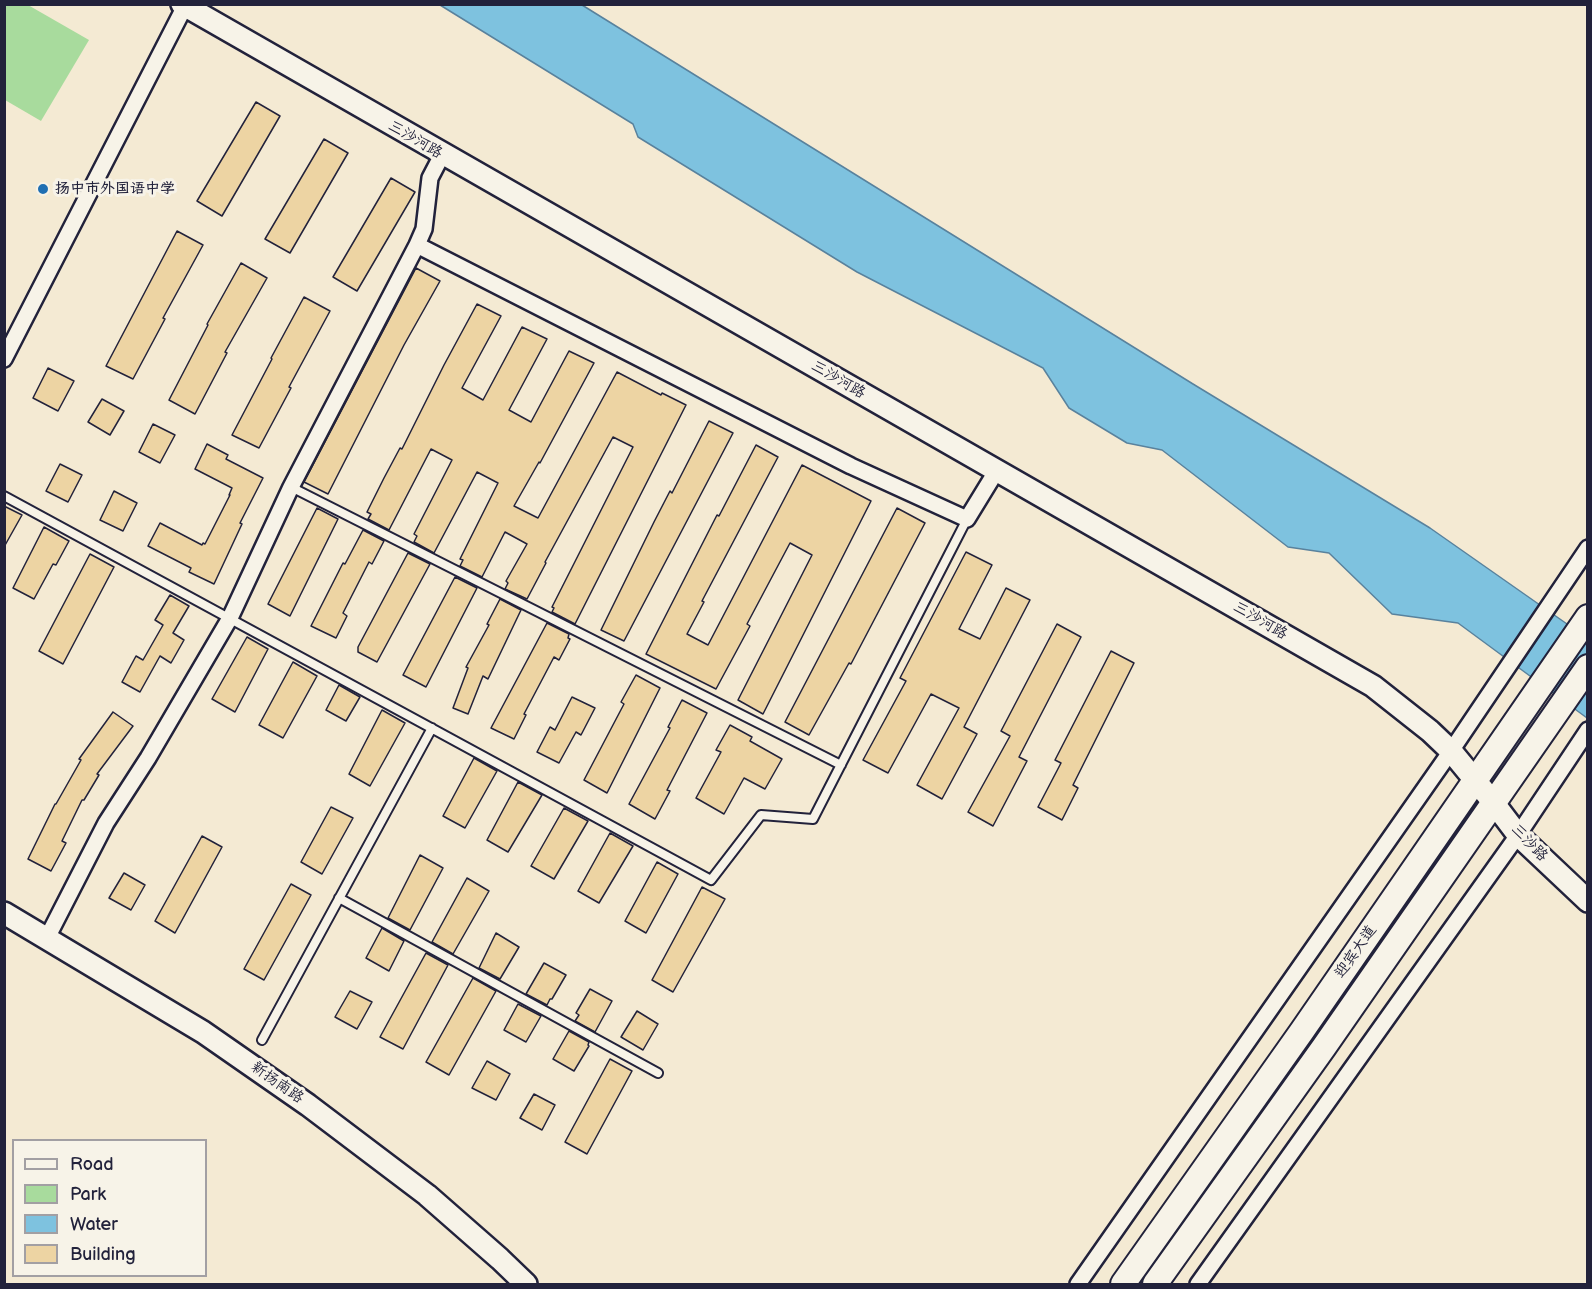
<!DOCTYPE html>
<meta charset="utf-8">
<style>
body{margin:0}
#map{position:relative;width:1592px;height:1289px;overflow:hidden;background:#f4ead3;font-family:"Balsamiq Sans",sans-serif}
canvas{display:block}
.frame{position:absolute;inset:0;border:6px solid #22223b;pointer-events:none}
.legend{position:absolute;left:12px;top:1139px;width:195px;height:138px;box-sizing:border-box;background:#f7f3e8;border:2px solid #a29fa3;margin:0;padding:8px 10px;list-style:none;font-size:18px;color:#22223b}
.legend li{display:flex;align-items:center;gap:12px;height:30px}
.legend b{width:30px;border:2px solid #a29fa3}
</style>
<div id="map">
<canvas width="1592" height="1289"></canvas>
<div class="frame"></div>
<ul class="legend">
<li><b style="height:8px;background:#f7f3e8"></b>Road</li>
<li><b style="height:16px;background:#a8db9d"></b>Park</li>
<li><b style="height:16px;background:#7ec2df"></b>Water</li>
<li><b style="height:16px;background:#edd4a3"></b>Building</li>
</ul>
</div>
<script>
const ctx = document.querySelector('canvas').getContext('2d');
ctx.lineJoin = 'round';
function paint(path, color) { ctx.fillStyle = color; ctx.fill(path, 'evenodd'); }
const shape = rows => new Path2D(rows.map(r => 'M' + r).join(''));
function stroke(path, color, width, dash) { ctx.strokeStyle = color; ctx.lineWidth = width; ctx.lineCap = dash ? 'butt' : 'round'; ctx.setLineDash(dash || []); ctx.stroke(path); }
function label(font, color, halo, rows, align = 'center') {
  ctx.font = font + ' "Balsamiq Sans","LXGW WenKai TC",sans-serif'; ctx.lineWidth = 6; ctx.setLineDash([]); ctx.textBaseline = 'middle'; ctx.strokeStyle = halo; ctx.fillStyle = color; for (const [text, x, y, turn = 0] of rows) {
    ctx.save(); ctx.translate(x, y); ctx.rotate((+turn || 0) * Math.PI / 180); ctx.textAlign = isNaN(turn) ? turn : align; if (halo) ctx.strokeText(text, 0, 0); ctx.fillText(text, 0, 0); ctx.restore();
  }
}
paint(shape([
 [5,4,28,5,89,40,41,121,5,100]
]), '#a8db9d');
const water = shape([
 [440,5,582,5,1193,384,1430,528,1587,638,1587,718,1458,623,1392,614,1329,553,1288,547,1162,450,1127,443,1069,408,1043,368,857,272,638,137,633,124,440,5]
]);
paint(water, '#7ec2df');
stroke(water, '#59829d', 1.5);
const building = shape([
 [256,102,280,116,222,216,197,201,256,102],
 [324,139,348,153,290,253,265,239,324,139],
 [391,178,415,192,357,291,333,277,391,178],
 [177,231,203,245,163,318,165,319,133,379,106,366,177,231],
 [241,263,267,278,225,352,227,353,195,414,169,400,208,325,207,324,241,263],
 [416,268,440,281,404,345,328,494,304,482,416,268],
 [304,297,330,311,289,387,291,388,259,448,232,435,272,359,271,358,304,297],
 [477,304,501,316,462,388,483,400,522,327,547,339,509,410,531,422,569,351,594,363,540,463,539,462,514,506,538,518,617,372,661,395,662,393,686,405,575,624,552,612,554,608,552,607,633,447,613,437,545,562,546,563,527,599,505,589,508,583,506,581,527,544,505,532,482,577,460,566,463,560,460,559,498,483,477,472,434,553,414,542,417,536,414,534,452,460,431,449,389,530,368,519,371,514,367,512,384,478,400,448,402,449,444,365,477,304],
 [48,368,74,381,58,411,33,398,48,368],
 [102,399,124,411,110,435,88,422,102,399],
 [709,421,733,433,624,641,601,630,654,522,670,491,672,493,709,421],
 [153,424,175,435,160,463,139,452,153,424],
 [207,444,228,455,226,459,263,478,240,523,242,524,214,584,189,572,191,568,148,546,160,523,202,545,203,543,205,544,230,495,229,495,232,488,195,469,207,444],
 [756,445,778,457,702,601,704,602,687,634,708,645,802,465,871,501,763,714,738,700,812,555,790,543,747,624,750,626,716,689,646,654,717,515,719,516,756,445],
 [60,464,82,475,68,502,46,491,60,464],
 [114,491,137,503,123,531,100,520,114,491],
 [4,506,22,515,4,547,4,506],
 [317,508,338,519,290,616,268,604,317,508],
 [897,508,925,523,851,664,849,663,809,735,785,722,897,508],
 [44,527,69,541,56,565,53,564,34,599,13,588,44,527],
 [363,530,384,541,372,564,369,562,343,613,347,616,336,638,311,626,343,563,345,564,363,530],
 [966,552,992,565,959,629,980,639,1006,588,1030,600,964,727,977,734,942,799,917,785,959,708,931,694,888,773,863,760,906,681,900,678,966,552],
 [408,553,430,564,377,662,358,652,358,647,408,553],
 [90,554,114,567,63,664,39,651,90,554],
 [455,577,477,588,426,687,403,675,455,577],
 [170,595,189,606,173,633,184,640,171,663,160,656,140,692,122,682,136,656,143,660,163,625,155,620,170,595],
 [500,599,521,610,488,679,483,676,468,714,453,708,468,668,466,667,489,625,487,624,500,599],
 [547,623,569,634,568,638,570,639,559,660,554,657,524,714,526,715,514,739,491,728,547,623],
 [1057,624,1081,637,1019,757,1027,761,993,826,968,812,1010,736,1001,731,1057,624],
 [247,637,268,649,235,712,212,699,247,637],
 [1111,651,1134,663,1073,785,1078,788,1062,820,1038,807,1061,763,1055,760,1111,651],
 [293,662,317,676,283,738,259,725,293,662],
 [636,675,660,688,607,793,584,780,624,704,621,702,636,675],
 [339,685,360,697,346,721,326,710,339,685],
 [572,697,595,708,581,735,576,732,559,763,537,752,550,727,555,730,572,697],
 [682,700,707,713,667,790,670,791,655,819,629,804,670,728,668,727,682,700],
 [382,710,405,723,370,786,349,774,382,710],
 [113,712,133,726,97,774,99,775,84,800,82,800,62,841,66,843,51,871,28,859,55,804,56,804,81,760,79,759,113,712],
 [730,725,752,737,750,741,782,759,765,789,744,778,724,814,696,798,721,752,716,750,730,725],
 [474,758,497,771,465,828,443,816,474,758],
 [518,782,542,795,508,852,487,840,518,782],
 [331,807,353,818,322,874,301,862,331,807],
 [564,808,588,821,554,879,531,866,564,808],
 [610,833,633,846,599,903,578,891,610,833],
 [202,836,222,847,175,933,155,921,202,836],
 [420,855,443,868,410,930,388,918,420,855],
 [657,862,678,874,646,933,625,921,657,862],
 [124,873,145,885,131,910,109,898,124,873],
 [467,878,489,891,453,954,432,942,467,878],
 [291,884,311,895,264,980,244,969,291,884],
 [702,887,725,899,673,992,652,980,702,887],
 [382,928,404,941,389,971,366,958,382,928],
 [496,933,519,947,500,979,479,968,496,933],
 [426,953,448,965,403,1049,380,1037,426,953],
 [544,963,566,975,552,999,550,999,547,1005,526,994,544,963],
 [473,978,496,991,449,1075,426,1062,473,978],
 [590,989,612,1001,595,1032,575,1021,579,1015,576,1013,590,989],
 [350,991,372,1002,357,1029,335,1017,350,991],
 [518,1004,541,1016,526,1042,504,1030,518,1004],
 [637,1011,658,1024,643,1050,621,1037,637,1011],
 [569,1031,589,1042,588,1045,589,1046,574,1071,553,1059,569,1031],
 [610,1059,632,1071,587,1154,565,1142,610,1059],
 [487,1061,510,1074,496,1100,472,1088,487,1061],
 [534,1094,555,1105,542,1130,520,1118,534,1094]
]);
paint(building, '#edd4a3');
stroke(building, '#22223b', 1.5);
const lane = shape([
 [291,487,841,765],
 [4,496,711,880,761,815,813,819,967,519],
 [339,898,658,1073],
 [262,1040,432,728]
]);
const street = shape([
 [417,245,851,466,967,519,997,470],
 [4,359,185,6],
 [47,938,106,823,148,758,230,618,291,487,417,245,424,229,430,178,442,155],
 [1078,1284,1451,751,1588,548],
 [1198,1284,1518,835,1588,730]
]);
const secondary = shape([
 [182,4,1373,686,1430,731,1451,751,1493,802,1518,835,1588,901],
 [4,913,203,1032,308,1105,427,1195,500,1259,526,1284]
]);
const primary = shape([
 [1123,1284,1302,1031,1588,617],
 [1155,1284,1324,1047,1588,667]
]);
stroke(lane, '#22223b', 12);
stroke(street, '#22223b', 20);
stroke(secondary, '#22223b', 26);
stroke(primary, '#22223b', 28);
stroke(lane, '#f7f3e8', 8);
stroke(street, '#f7f3e8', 15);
stroke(secondary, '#f7f3e8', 21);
stroke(primary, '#f7f3e8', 24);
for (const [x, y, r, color] of [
 [43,189,6,"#1f6fb2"]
]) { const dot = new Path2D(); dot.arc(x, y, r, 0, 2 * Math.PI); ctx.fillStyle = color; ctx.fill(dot); stroke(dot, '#f7f3e8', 2); }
label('15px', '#22223b', '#f7f3e8', [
 ["三沙河路",415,140,30],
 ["三沙河路",838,380,30],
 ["三沙河路",1260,621,30],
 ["三沙路",1529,843,46],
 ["迎宾大道",1356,952,-55],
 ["新扬南路",277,1083,35]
]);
label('bold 15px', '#22223b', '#f7f3e8', [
 ["扬中市外国语中学",55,189]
], 'left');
</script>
